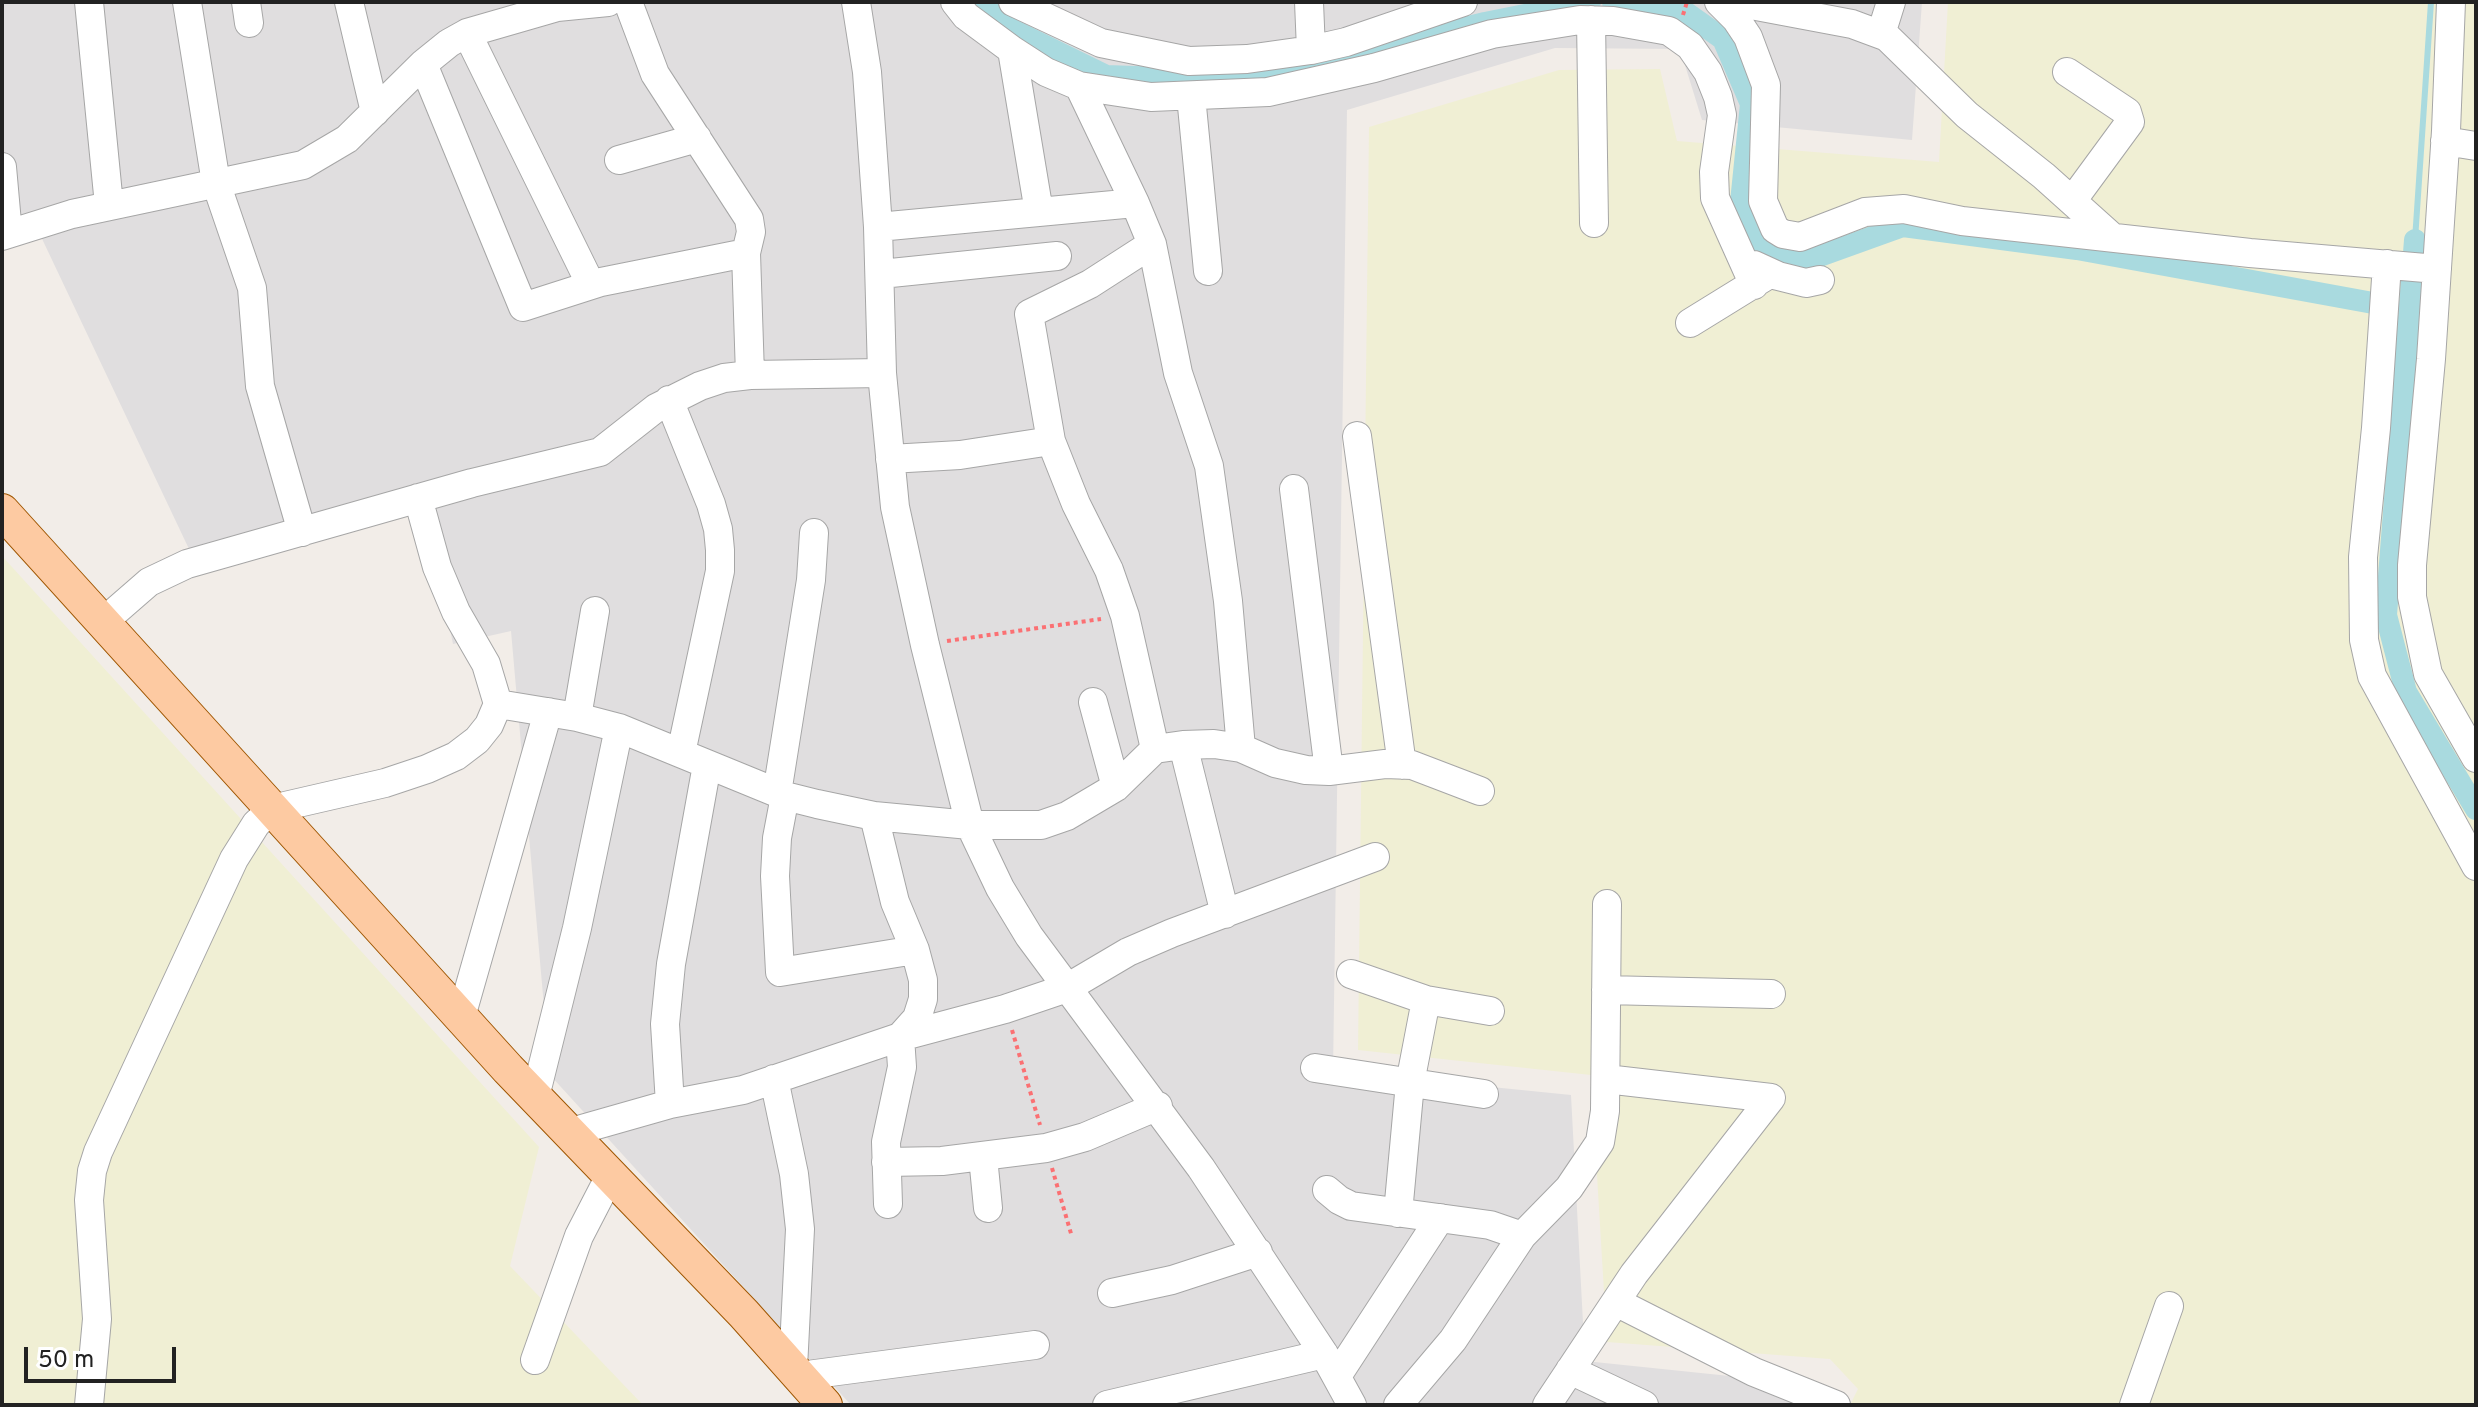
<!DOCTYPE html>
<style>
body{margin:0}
#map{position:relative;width:2478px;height:1407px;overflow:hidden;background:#f2ede8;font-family:Overpass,sans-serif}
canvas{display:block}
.frame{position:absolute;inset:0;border:4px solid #222;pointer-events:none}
.scale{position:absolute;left:24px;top:1347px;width:152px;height:36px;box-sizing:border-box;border:4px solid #222;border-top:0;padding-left:10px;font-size:24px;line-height:28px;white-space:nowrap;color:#222;-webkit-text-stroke:6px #fff;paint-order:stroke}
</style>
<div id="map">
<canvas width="2478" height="1407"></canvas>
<div class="frame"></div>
<div class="scale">50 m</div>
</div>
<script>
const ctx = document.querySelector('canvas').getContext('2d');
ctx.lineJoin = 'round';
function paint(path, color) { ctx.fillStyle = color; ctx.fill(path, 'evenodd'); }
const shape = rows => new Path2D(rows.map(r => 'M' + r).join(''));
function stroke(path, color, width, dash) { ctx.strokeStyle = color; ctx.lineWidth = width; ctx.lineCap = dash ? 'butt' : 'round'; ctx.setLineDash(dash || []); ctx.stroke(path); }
paint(shape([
 [2,2,1922,2,1912,140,1702,120,1680,49,1555,48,1347,110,1333,1071,1571,1095,1585,1361,1826,1386,1817,1405,851,1405,550,1075,511,631,453,644,423,497,198,568,35,224,2,238]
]), '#e0dedf');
paint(shape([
 [1948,2,2476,2,2476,1405,1850,1405,1858,1389,1830,1359,1607,1342,1591,1075,1358,1050,1369,127,1559,70,1660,69,1677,141,1939,162],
 [2,556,539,1147,510,1266,643,1405,2,1405]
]), '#f0efd4');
stroke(shape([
 [2415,240,2431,2]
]), '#a9dadf', 6);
stroke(shape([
 [984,2,1008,28,1106,76,1250,81,1485,23,1590,2],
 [1613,2,1685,12,1723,39,1751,104,1741,202,1754,236,1774,253,1803,262,1903,226,2077,249,2373,303],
 [2415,240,2386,615,2406,692,2476,809]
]), '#a9dadf', 22);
const minor = shape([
 [89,2,109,205],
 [187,2,216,183,252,288,260,386,302,532],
 [246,2,249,23],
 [349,2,375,112],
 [628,2,655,74,749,219,751,232,746,253,750,375],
 [856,2,867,72,878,227,882,373,895,507,925,645,970,825,1000,888,1029,936,1201,1168,1324,1354,1352,1405],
 [955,2,966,16,1012,50,1046,72,1079,86,1151,97,1268,92,1374,68,1492,34,1580,20,1613,21,1669,31,1690,46,1708,72,1718,97,1722,115,1714,172,1715,198,1754,285],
 [1013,2,1101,43,1189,61,1247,59,1311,50,1346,42,1463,2],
 [1309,2,1311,50],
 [1719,2,1736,19,1748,37,1766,85,1763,201,1775,229,1783,234,1800,237,1865,212,1904,209,1962,221,2250,253,2437,269],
 [1735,2,1852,24,1887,37,1967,115,2044,176,2112,237],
 [2451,2,2446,131,2431,359,2412,565,2412,597,2428,674,2476,758],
 [1591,20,1594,223],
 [467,33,591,285],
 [1881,34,1891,2],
 [1012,50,1039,212],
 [423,64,523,307,601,282,746,253],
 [2067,72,2127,112,2130,122,2072,201],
 [1079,86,1135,203,1152,244,1178,373,1209,466,1228,601,1241,748,1214,744,1183,745,1155,749,1125,616,1109,570,1076,504,1051,441,1029,314,1090,284,1152,244],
 [1191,96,1208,271],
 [2445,141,2476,146],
 [619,160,697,138],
 [2,167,8,234],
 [878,227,1135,203],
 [2,236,72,214,303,165,347,139,423,64,449,43,467,33,557,7,608,2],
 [2387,264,2376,428,2363,557,2364,640,2372,676,2476,866],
 [1754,265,1778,276,1806,283,1820,280],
 [881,274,1057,256],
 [1690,323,1771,273],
 [669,400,711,504,718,529,720,550,720,571,681,753],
 [1357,436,1402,765],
 [890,459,960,455,1051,441],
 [1294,489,1329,771],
 [103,622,149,582,187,564,472,483,600,452,656,408,700,386,724,378,750,375,882,373],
 [1093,702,1116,787],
 [498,704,577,717,619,728,785,796,817,804,874,816,970,825,1041,825,1067,816,1116,787,1155,749],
 [577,717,595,611],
 [1183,745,1225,914],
 [1241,748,1275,763,1306,770,1329,771,1385,764,1412,765,1480,791],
 [777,793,811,580,814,533],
 [785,796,777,838,775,876,780,972,915,950],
 [874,816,895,902,915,950,923,980,923,999,917,1018,900,1037,902,1067,886,1142,888,1204],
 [1351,974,1426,1000,1490,1011],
 [1606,990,1771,994],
 [461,1017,548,712],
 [1315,1068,1484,1094],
 [774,1079,794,1174,800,1229,793,1368],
 [535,1097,577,928,619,728],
 [670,1104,665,1024,671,964,707,765],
 [568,1133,670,1104,743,1090,900,1037,1005,1009,1067,988,1128,952,1172,933,1375,857],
 [983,1157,988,1208],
 [886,1162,942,1161,1046,1148,1085,1137,1158,1106],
 [1327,1190,1339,1200,1351,1206,1490,1225,1522,1236],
 [1398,1213,1410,1083,1426,1000],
 [1112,1293,1172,1280,1258,1252],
 [1616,1302,1754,1372,1836,1405],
 [535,1360,579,1236,610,1176],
 [1570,1370,1644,1405],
 [800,1376,1035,1345],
 [1337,1376,1440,1218],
 [89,1405,97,1319,89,1200,92,1171,98,1152,234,859,256,824,272,809,385,783,427,769,456,756,477,740,489,725,498,704,486,664,456,612,437,567,418,498],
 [1107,1405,1324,1354],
 [1398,1405,1453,1340,1522,1236,1569,1188,1600,1142,1605,1111,1607,904],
 [1547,1405,1634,1274,1771,1098,1606,1079],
 [2134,1405,2169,1306]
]);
const major = shape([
 [2,511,508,1069,744,1314,825,1405]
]);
stroke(minor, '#a6a6a6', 30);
stroke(major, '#9f5600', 36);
stroke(shape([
 [1683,15,1687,2],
 [947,641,1101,619],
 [1012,1030,1040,1125],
 [1052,1168,1072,1237]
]), '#fb7073', 4, [4, 4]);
stroke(minor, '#fff', 28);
stroke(major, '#fdcaa2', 34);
</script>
